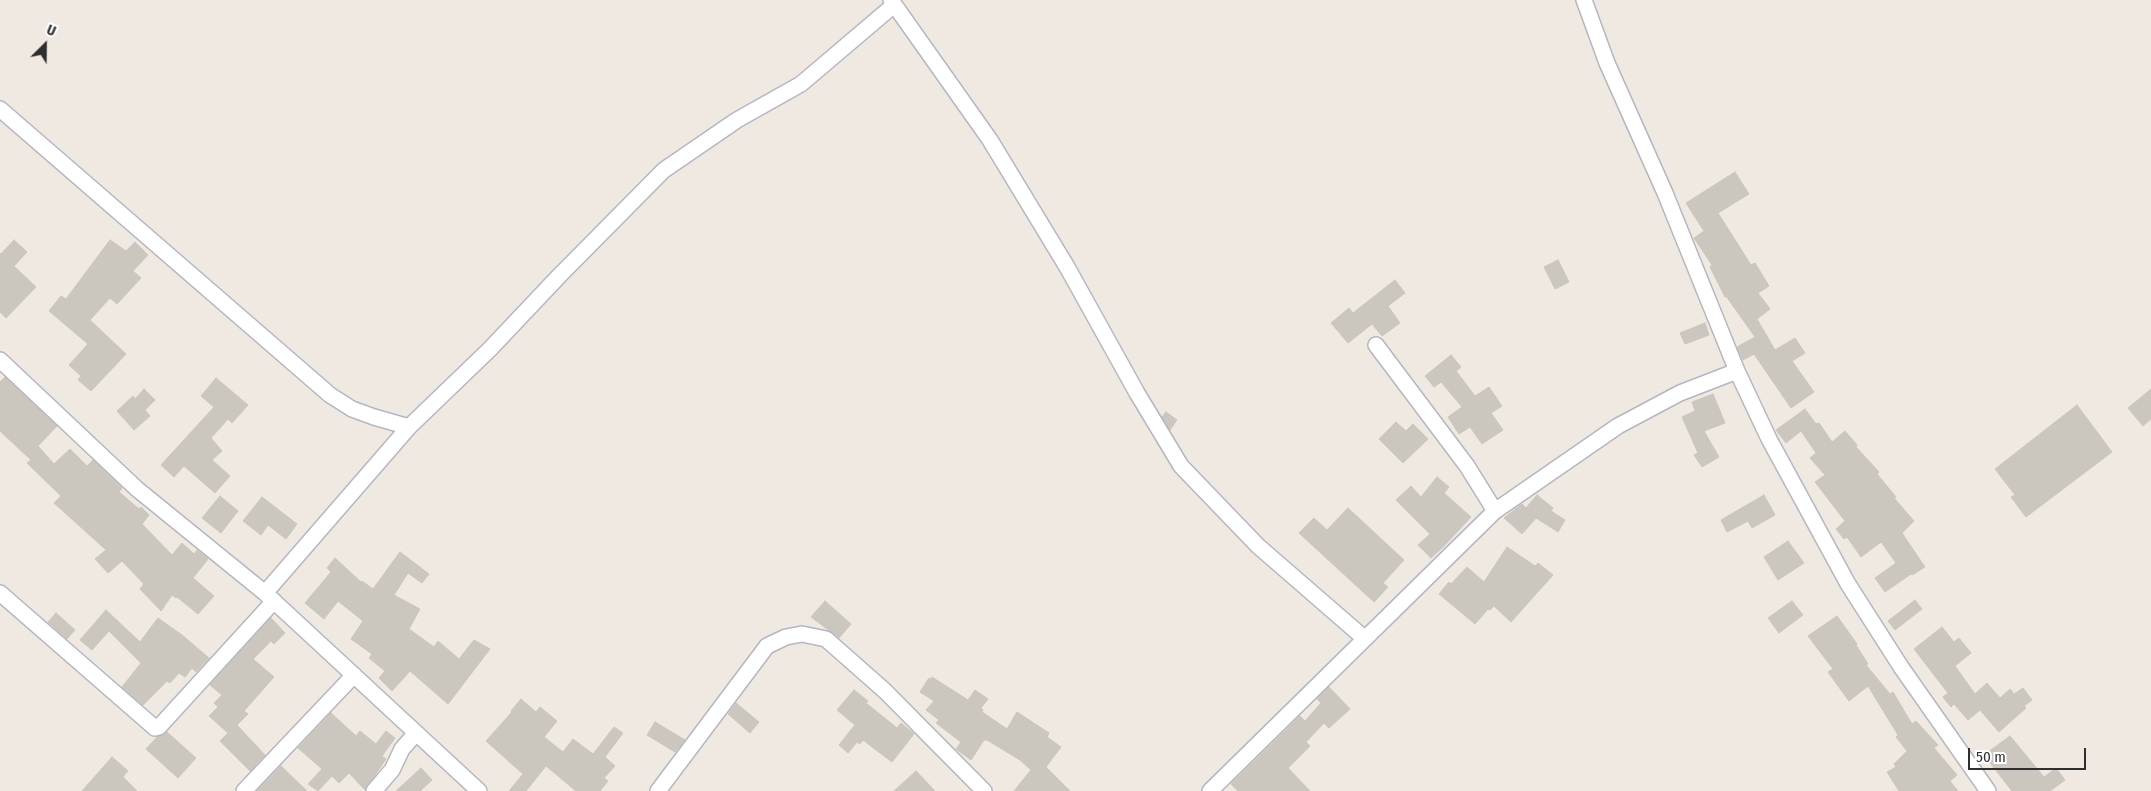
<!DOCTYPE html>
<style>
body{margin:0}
#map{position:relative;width:2151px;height:791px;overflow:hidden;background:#efe9e1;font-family:"Fira Sans Condensed",sans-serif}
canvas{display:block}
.north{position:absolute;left:20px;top:20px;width:50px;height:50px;-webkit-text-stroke:4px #fff;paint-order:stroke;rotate:23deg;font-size:14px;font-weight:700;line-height:20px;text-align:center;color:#2e2e2e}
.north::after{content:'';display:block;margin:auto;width:18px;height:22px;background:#2e2e2e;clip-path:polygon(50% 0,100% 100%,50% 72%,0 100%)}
.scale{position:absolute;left:1968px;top:748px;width:118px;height:22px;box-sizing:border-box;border:2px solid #2e2e2e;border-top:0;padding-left:6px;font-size:15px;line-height:18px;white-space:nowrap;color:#2e2e2e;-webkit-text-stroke:4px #fff;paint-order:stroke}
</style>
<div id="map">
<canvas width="2151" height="791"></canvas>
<div class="north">U</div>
<div class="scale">50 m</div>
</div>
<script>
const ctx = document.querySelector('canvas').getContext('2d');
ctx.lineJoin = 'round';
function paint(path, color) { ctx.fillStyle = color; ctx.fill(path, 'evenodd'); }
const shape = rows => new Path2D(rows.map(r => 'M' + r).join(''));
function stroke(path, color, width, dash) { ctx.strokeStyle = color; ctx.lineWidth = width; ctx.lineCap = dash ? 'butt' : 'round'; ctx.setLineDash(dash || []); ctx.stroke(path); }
const building = shape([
 [1735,172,1749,194,1718,213,1751,265,1755,263,1769,286,1758,293,1770,309,1757,319,1775,350,1795,338,1805,353,1792,361,1814,392,1791,408,1754,354,1743,360,1737,347,1755,337,1726,296,1725,297,1710,267,1712,265,1694,238,1704,231,1686,203,1735,172],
 [14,240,27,252,14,266,36,287,6,318,0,312,0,253,1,254,14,240],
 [110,240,126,251,135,242,148,255,133,271,141,278,117,304,110,298,90,320,126,354,91,391,78,380,81,376,69,365,88,344,49,311,61,296,66,299,110,240],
 [1558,260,1569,282,1555,289,1544,267,1558,260],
 [1395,280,1405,293,1388,306,1400,323,1382,336,1372,324,1348,343,1331,323,1349,308,1353,313,1395,280],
 [1705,323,1709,335,1685,344,1680,333,1705,323],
 [1451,355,1461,367,1456,371,1475,396,1489,387,1502,406,1491,413,1503,430,1482,444,1470,427,1459,434,1448,417,1462,407,1441,382,1434,387,1425,376,1451,355],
 [5,377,57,426,38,446,54,464,70,449,87,466,93,460,122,488,119,492,139,509,141,507,149,515,142,524,172,555,182,543,194,554,197,550,208,559,193,578,214,596,198,614,177,597,176,598,172,595,161,611,140,589,144,584,122,561,108,573,95,559,106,550,54,503,61,496,27,463,31,460,0,431,0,382,5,377],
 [216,378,248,405,232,423,228,419,211,438,222,451,212,460,230,476,215,493,184,466,174,477,161,465,214,407,201,396,216,378],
 [144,389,155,400,145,410,150,416,134,430,117,411,133,396,135,399,144,389],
 [2151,389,2151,419,2143,426,2128,408,2151,389],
 [1713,394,1725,423,1704,431,1719,457,1702,467,1694,455,1698,453,1682,417,1695,411,1692,402,1713,394],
 [2077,405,2112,452,2026,517,2011,497,2015,495,1995,469,2077,405],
 [1805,409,1816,424,1819,423,1832,442,1845,431,1857,445,1856,447,1879,472,1877,474,1896,497,1894,498,1914,521,1902,533,1925,567,1912,575,1911,574,1885,592,1875,578,1896,563,1881,542,1861,557,1847,537,1844,539,1836,529,1845,521,1815,482,1825,475,1810,458,1816,453,1801,431,1786,443,1776,430,1805,409],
 [1166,412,1177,420,1170,430,1162,417,1166,412],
 [1396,422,1406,431,1413,424,1428,439,1403,463,1379,439,1396,422],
 [1437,477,1449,487,1444,493,1471,517,1444,546,1431,558,1418,545,1430,534,1396,500,1411,486,1421,497,1437,477],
 [1537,495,1553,508,1551,511,1565,520,1558,532,1536,518,1522,534,1504,518,1522,504,1526,508,1537,495],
 [1764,495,1775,515,1752,528,1748,521,1727,532,1721,520,1764,495],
 [220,496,238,511,221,533,202,518,220,496],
 [262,497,297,524,286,539,268,525,261,535,243,521,262,497],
 [1348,508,1404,560,1383,583,1388,587,1374,602,1299,533,1314,518,1327,530,1348,508],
 [1788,541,1804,563,1778,580,1764,557,1788,541],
 [1507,547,1535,566,1538,563,1553,575,1511,622,1494,606,1490,610,1488,609,1475,624,1439,594,1449,582,1451,584,1467,567,1484,582,1507,547],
 [400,552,429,574,422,583,408,573,394,595,420,609,409,629,434,647,438,641,459,659,474,640,490,649,448,704,410,671,392,691,379,678,385,671,369,658,372,654,351,639,363,621,338,601,324,619,305,603,331,572,327,568,335,558,361,582,362,581,373,589,400,552],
 [1915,600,1922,609,1895,630,1888,621,1915,600],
 [825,601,851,624,839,638,811,617,825,601],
 [1792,601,1803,615,1779,633,1768,618,1792,601],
 [106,610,140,642,158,618,182,635,209,658,196,672,192,668,185,677,179,673,170,683,167,681,143,705,122,687,141,663,109,631,92,650,80,640,106,610],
 [56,613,75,630,67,639,48,622,56,613],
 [1837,616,1857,644,1856,645,1868,664,1866,665,1890,694,1893,692,1912,724,1916,721,1938,745,1934,748,1957,775,1950,781,1958,791,1899,791,1887,772,1896,767,1894,764,1907,751,1896,737,1898,735,1868,686,1849,701,1828,672,1833,669,1808,636,1837,616],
 [271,618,285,633,274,644,271,641,253,659,274,677,244,711,248,714,237,725,265,755,250,771,220,741,228,733,209,716,218,707,214,703,222,695,210,685,271,618],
 [1942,627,1954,642,1959,638,1971,653,1955,666,1975,694,1987,683,2000,698,2010,689,2014,694,2023,688,2032,700,2024,706,2026,708,1999,732,1980,710,1968,720,1954,704,1951,707,1943,697,1948,693,1914,649,1942,627],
 [932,677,968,700,975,690,988,699,981,708,983,710,982,712,1007,729,1017,712,1049,733,1047,737,1061,747,1046,767,1070,791,1014,791,1031,770,1020,760,987,740,984,740,971,760,956,749,961,742,936,723,939,720,926,710,934,701,920,692,929,678,931,679,932,677],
 [1329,687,1350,709,1329,728,1324,723,1306,742,1310,746,1288,768,1310,791,1238,791,1231,784,1300,716,1305,721,1321,703,1317,699,1329,687],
 [854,690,868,701,866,703,897,728,901,723,914,734,892,762,863,740,860,744,857,742,848,753,839,745,855,725,837,710,854,690],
 [521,699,536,712,540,707,557,721,544,737,563,752,573,739,593,754,614,727,623,733,605,757,615,766,604,778,608,781,600,791,576,791,546,766,526,791,509,791,523,774,486,741,512,712,511,711,521,699],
 [736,703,759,722,750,733,728,714,736,703],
 [331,713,356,736,360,731,376,744,386,731,395,738,382,756,386,759,365,790,349,773,339,783,332,776,318,791,308,784,322,769,298,748,331,713],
 [655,722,685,740,675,752,647,735,655,722],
 [167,732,196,758,178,778,146,749,157,737,167,732],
 [2010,736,2044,777,2056,768,2065,780,2050,791,2012,791,1984,755,2010,736],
 [112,757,128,771,123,777,137,791,82,791,112,757],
 [281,766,307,791,257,791,281,766],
 [421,768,432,780,420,791,396,791,421,768],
 [916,771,935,791,894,791,916,771]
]);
paint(building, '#cbc7bf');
stroke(building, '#cbc5ba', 1);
const minor = shape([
 [891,0,990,140,1067,267,1137,393,1181,466,1258,546,1364,638],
 [1584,0,1607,63,1665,193,1737,371,1769,439,1848,584,1901,667,1988,791],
 [0,109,330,395,352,409,374,417,409,427],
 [1376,345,1467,466,1495,511],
 [0,360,137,489,265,593,479,791],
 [0,593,155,728,159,727,274,601],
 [265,593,409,427,490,349,560,275,664,170,737,120,801,84,894,5],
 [244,791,354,675],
 [374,791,392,770,402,749,416,733],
 [658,791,767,646,786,637,802,634,826,639,885,691,984,791],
 [1210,791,1495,511,1618,426,1680,393,1737,371]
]);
stroke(minor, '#b4b7c1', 18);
stroke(minor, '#fff', 15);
</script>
